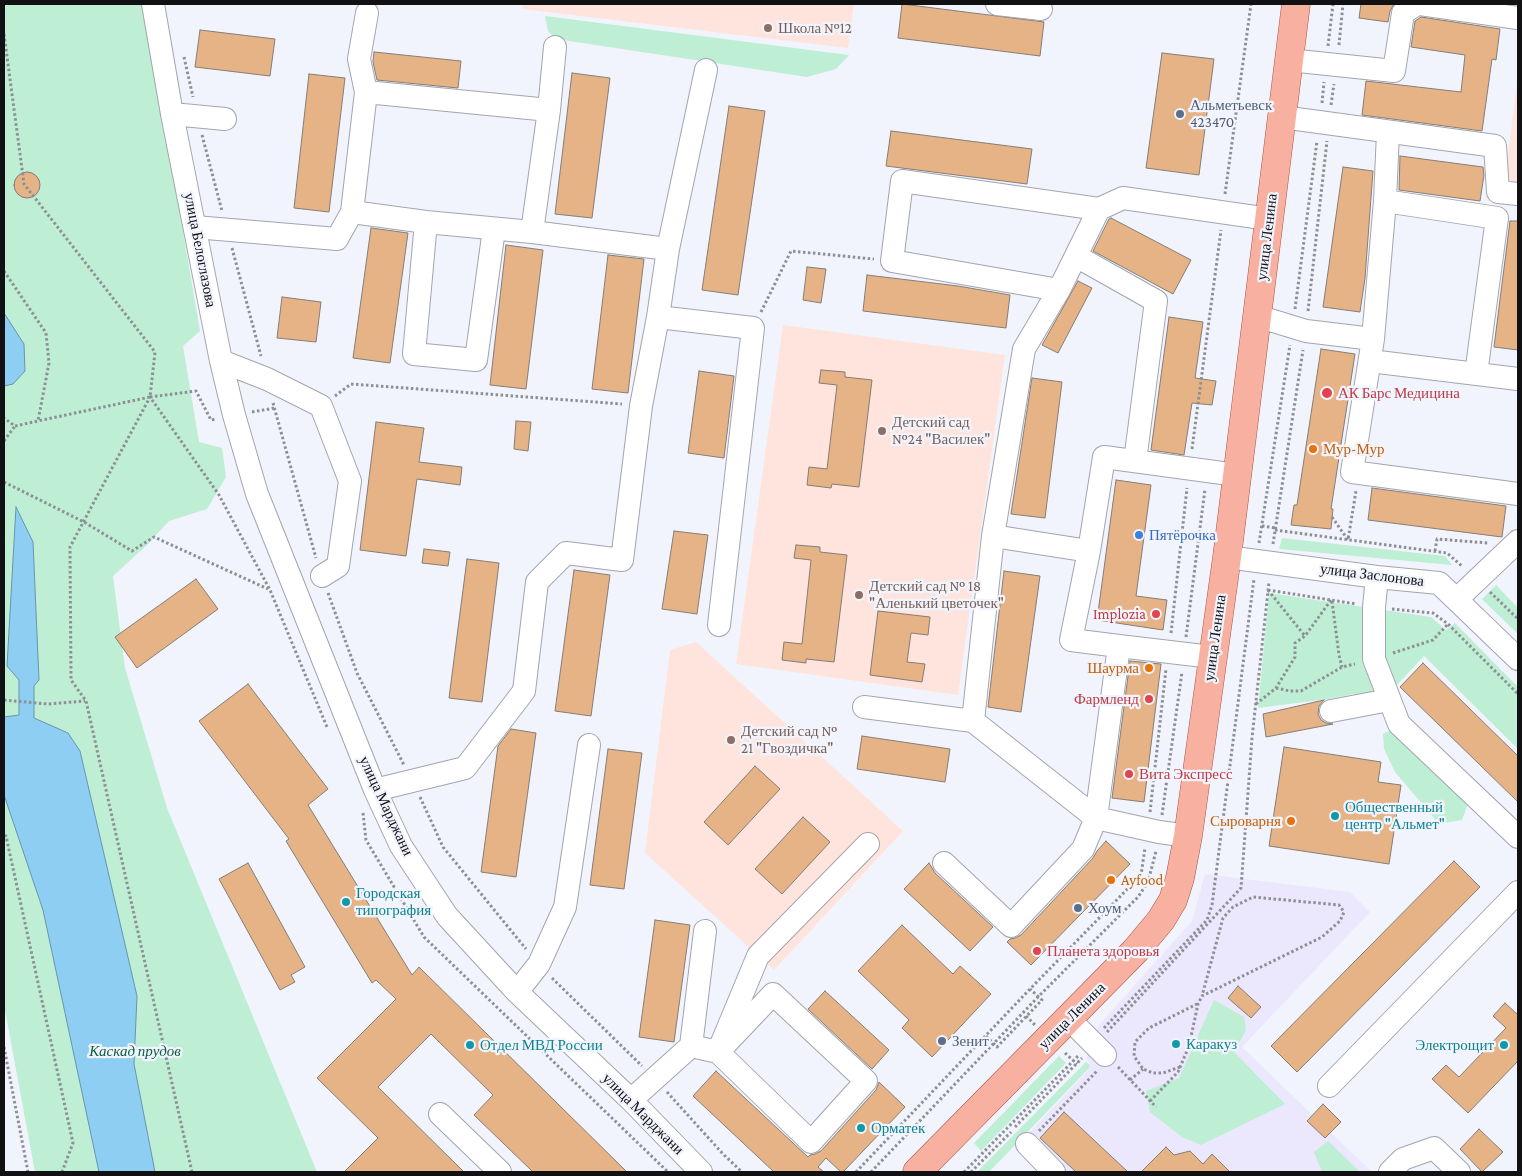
<!DOCTYPE html>
<meta charset="utf-8">
<style>
body{margin:0}
#map{position:relative;width:1522px;height:1176px;overflow:hidden;background:#f2f4fd;font-family:"Crimson Pro",serif}
canvas{display:block}
.frame{position:absolute;inset:0;border:5px solid #111114;pointer-events:none}
</style>
<div id="map">
<canvas width="1522" height="1176"></canvas>
<div class="frame"></div>
</div>
<script>
const ctx = document.querySelector('canvas').getContext('2d');
ctx.lineJoin = 'round';
function paint(path, color) { ctx.fillStyle = color; ctx.fill(path, 'evenodd'); }
const shape = rows => new Path2D(rows.map(r => 'M' + r).join(''));
function stroke(path, color, width, dash) { ctx.strokeStyle = color; ctx.lineWidth = width; ctx.lineCap = dash ? 'butt' : 'round'; ctx.setLineDash(dash || []); ctx.stroke(path); }
function label(font, color, halo, rows, align = 'center') {
  ctx.font = font + ' "Crimson Pro",serif'; ctx.lineWidth = 4.5; ctx.setLineDash([]); ctx.textBaseline = 'middle'; ctx.strokeStyle = halo; ctx.fillStyle = color; for (const [text, x, y, turn = 0] of rows) {
    ctx.save(); ctx.translate(x, y); ctx.rotate((+turn || 0) * Math.PI / 180); ctx.textAlign = isNaN(turn) ? turn : align; if (halo) ctx.strokeText(text, 0, 0); ctx.fillText(text, 0, 0); ctx.restore();
  }
}
paint(shape([
 [1205,874,1350,892,1370,912,1242,1047,1372,1172,1039,1172,1015,1148,1092,1066,1086,1058,1098,1026,1192,921]
]), '#ebe7fd');
paint(shape([
 [523,4,854,4,848,48,522,9],
 [1518,74,1518,182,1505,180],
 [783,325,1005,355,958,695,736,664],
 [696,642,903,831,774,970,645,853,670,650]
]), '#fee4dc');
paint(shape([
 [4,4,144,4,200,331,183,346,199,442,222,448,226,477,207,509,169,521,148,544,113,576,125,668,167,808,317,1172,35,1172,4,1005],
 [545,16,849,55,836,69,807,77,556,39,548,31],
 [1282,538,1445,556,1452,565,1279,549],
 [1496,585,1518,608,1518,634,1482,599],
 [1269,593,1431,617,1446,630,1455,623,1518,687,1518,749,1424,656,1380,703,1353,694,1328,699,1258,708],
 [1395,728,1470,798,1462,820,1439,824,1395,772,1384,749,1383,734],
 [1214,1000,1244,1017,1246,1030,1234,1052,1285,1104,1201,1145,1182,1137,1150,1112,1146,1091,1179,1078],
 [1059,1056,1066,1063,981,1151,974,1143],
 [1086,1062,1091,1066,989,1172,977,1172],
 [1328,1141,1360,1172,1322,1172,1314,1152]
]), '#beeed3');
const water = shape([
 [4,313,24,344,25,371,13,384,4,386,4,313],
 [16,507,33,542,39,680,34,686,34,718,68,733,80,751,137,996,134,1064,155,1172,99,1172,43,910,4,795,4,717,19,715,19,680,7,666,16,507]
]);
paint(water, '#8dcef2');
stroke(water, '#6895af', 1);
const building = shape([
 [902,4,1044,22,1040,56,898,38,902,4],
 [1361,4,1394,4,1390,11,1388,22,1359,18,1361,4],
 [1421,17,1500,29,1496,60,1492,59,1482,131,1362,115,1366,81,1461,92,1465,55,1411,47,1415,21,1421,17],
 [200,30,275,39,270,76,195,67,200,30],
 [374,52,461,61,458,88,377,80,373,62,374,52],
 [1162,53,1214,59,1199,175,1146,168,1162,53],
 [572,73,610,78,592,218,555,214,572,73],
 [309,74,345,78,329,212,294,208,309,74],
 [729,106,765,111,738,295,702,290,729,106],
 [891,131,1032,149,1027,184,886,166,891,131],
 [1400,156,1483,167,1484,175,1480,201,1399,190,1400,156],
 [1343,167,1373,171,1365,278,1360,312,1323,307,1343,167],
 '14 185a13 13 0 1 1 26 0a13 13 0 1 1-26 0Z',
 [1111,218,1191,260,1173,294,1093,251,1109,219,1111,218],
 [1510,221,1518,221,1518,350,1494,347,1510,221],
 [371,228,408,233,390,363,353,358,371,228],
 [506,245,543,250,526,389,490,385,506,245],
 [608,255,644,259,628,393,592,389,608,255],
 [807,267,826,269,821,303,803,300,807,267],
 [867,275,958,286,1010,295,1006,328,863,311,867,275],
 [1078,281,1092,288,1058,353,1042,345,1078,281],
 [282,297,321,302,316,342,277,338,282,297],
 [1169,317,1203,322,1195,378,1216,381,1212,405,1192,403,1184,455,1151,450,1169,317],
 [1321,349,1355,354,1331,509,1333,509,1331,529,1291,525,1294,505,1297,505,1321,349],
 [821,370,845,372,845,377,872,380,859,487,832,484,831,488,807,485,809,467,827,469,837,385,819,383,821,370],
 [699,371,734,376,724,458,688,453,699,371],
 [1032,378,1062,382,1045,518,1011,514,1032,378],
 [516,421,531,422,528,451,514,449,516,421],
 [376,422,424,428,419,462,462,467,460,485,417,479,406,556,360,550,376,422],
 [1116,480,1151,485,1136,596,1167,600,1163,630,1097,620,1116,480],
 [1372,488,1506,506,1502,537,1368,520,1372,488],
 [674,531,708,535,697,614,662,609,674,531],
 [796,545,820,547,820,552,847,555,834,662,806,659,806,663,782,660,784,642,802,644,811,560,794,558,796,545],
 [424,549,450,552,448,566,422,563,424,549],
 [467,559,499,563,482,702,449,698,467,559],
 [574,570,610,575,591,716,555,711,574,570],
 [1004,571,1040,576,1021,712,988,707,1004,571],
 [196,579,218,609,137,668,115,637,196,579],
 [878,611,930,617,928,635,911,633,907,662,925,664,922,682,870,675,878,611],
 [1130,661,1161,664,1144,802,1112,798,1130,661],
 [1423,663,1518,756,1518,802,1400,687,1423,663],
 [248,684,328,789,308,805,412,975,419,967,627,1172,533,1172,474,1115,493,1095,431,1034,378,1087,464,1172,344,1172,378,1138,317,1078,396,999,376,980,372,983,286,841,289,839,199,721,248,684],
 [1324,700,1319,706,1318,714,1321,720,1326,723,1333,724,1266,737,1263,714,1324,700],
 [511,729,536,733,516,877,481,872,498,746,511,729],
 [862,736,950,749,945,782,857,769,862,736],
 [1284,747,1381,762,1378,782,1401,785,1389,864,1269,846,1284,747],
 [608,749,642,753,624,889,590,885,608,749],
 [755,766,780,789,728,845,704,822,755,766],
 [803,817,830,842,782,894,755,869,803,817],
 [1106,841,1130,864,1031,965,1007,942,1010,939,1015,938,1021,935,1093,858,1097,851,1106,841],
 [1454,861,1480,887,1297,1072,1271,1046,1454,861],
 [248,863,305,967,291,975,295,982,280,990,219,879,248,863],
 [929,863,935,873,993,927,970,951,904,889,929,863],
 [655,920,690,925,674,1042,639,1037,655,920],
 [902,925,953,974,960,966,991,994,932,1057,902,1028,909,1020,858,971,902,925],
 [1238,986,1261,1007,1251,1018,1228,998,1238,986],
 [825,991,889,1050,872,1069,808,1009,825,991],
 [1505,1003,1518,1015,1518,1061,1468,1113,1432,1079,1446,1065,1459,1077,1506,1028,1493,1016,1505,1003],
 [716,1071,808,1157,810,1155,815,1154,821,1151,876,1090,879,1082,905,1107,843,1172,841,1172,826,1158,818,1167,824,1172,774,1172,693,1096,716,1071],
 [1323,1104,1341,1122,1325,1138,1307,1121,1323,1104],
 [1064,1112,1128,1172,1076,1172,1040,1138,1064,1112],
 [1479,1129,1503,1152,1482,1172,1460,1149,1479,1129],
 [1166,1147,1174,1155,1190,1151,1203,1164,1212,1154,1230,1172,1141,1172,1166,1147]
]);
paint(building, '#e5b386');
stroke(building, '#847d77', 1);
const minor = shape([
 [153,4,172,114,221,361,234,415,257,494,375,790,401,846,447,916,517,992,631,1100,701,1172],
 [997,4,1041,9],
 [1420,4,1518,18],
 [1289,60,1394,71,1403,13,1417,4],
 [366,92,549,110],
 [172,114,225,119],
 [1282,117,1495,146,1498,192,1518,194],
 [1385,201,1388,132],
 [352,212,366,92,359,59,367,13],
 [426,222,414,354,476,360,494,229],
 [195,227,337,239,352,212,426,222,532,232,668,249],
 [532,232,549,110,555,47],
 [1076,256,1156,301,1135,461],
 [1059,290,892,261,902,181,1099,209,1123,198,1269,219],
 [1257,316,1306,331,1373,339],
 [658,317,753,328,719,625],
 [221,361,267,379,321,406,350,481,338,566,322,576],
 [1370,361,1518,379],
 [1476,374,1497,218,1385,201,1373,339,1352,472,1518,494],
 [993,536,1089,551],
 [1227,557,1377,577,1439,583,1518,659],
 [1377,577,1374,607,1374,659,1399,724,1518,837],
 [1457,599,1518,541],
 [1119,646,1212,657],
 [864,707,973,721,1096,818,1159,832,1188,836],
 [1331,711,1389,700],
 [973,721,993,536,1024,349,1059,290,1099,209],
 [375,790,465,768,524,691,537,582,566,553,622,560,641,406,658,317,668,249,706,70],
 [944,863,1011,926,1083,849,1096,818,1119,646,1071,640,1089,551,1104,457,1237,475],
 [517,992,539,964,565,907,589,745],
 [773,994,866,1081,811,1142,718,1052,773,994],
 [1069,1019,1105,1055],
 [691,1046,718,1052,758,956,868,844],
 [1329,1086,1518,892],
 [631,1100,691,1046,705,931],
 [440,1114,500,1172],
 [1027,1144,1054,1172],
 [1390,1172,1403,1159,1434,1148,1459,1172]
]);
const major = shape([
 [917,1172,1136,950,1161,920,1173,900,1180,878,1188,836,1227,557,1296,4]
]);
stroke(minor, '#a3a5ae', 24);
stroke(major, '#a55647', 29);
stroke(shape([
 [4,34,24,184,155,352,150,397,38,421],
 [1339,45,1343,4],
 [1328,46,1333,4],
 [184,57,193,97],
 [1322,103,1324,82],
 [1331,105,1334,84],
 [202,135,222,211],
 [1225,194,1251,4],
 [232,248,261,356],
 [4,271,46,333,49,363,38,421,15,426,4,418],
 [1295,309,1317,141],
 [1308,311,1327,141],
 [761,312,791,251,874,259],
 [335,396,351,384,622,404],
 [150,397,196,391,211,420,216,419],
 [273,403,316,558],
 [252,412,275,408],
 [4,441,15,426],
 [1192,449,1221,230],
 [4,482,84,522,132,551,154,537,268,589],
 [1332,517,1348,540,1356,491],
 [1262,526,1276,528],
 [1275,530,1447,553,1463,567],
 [1259,543,1290,345],
 [1273,544,1303,350],
 [1435,551,1437,539,1488,543],
 [1268,590,1356,604],
 [1268,590,1305,636],
 [1490,592,1518,619],
 [328,593,357,673,404,765],
 [1332,601,1339,655,1342,667],
 [1392,609,1433,613,1448,624,1518,694],
 [1171,633,1187,488],
 [1186,637,1205,489],
 [1393,653,1433,640,1448,624],
 [1276,688,1290,691,1301,691,1342,667,1355,664],
 [4,700,48,704,85,701],
 [1256,704,1276,688,1295,657,1295,643,1305,636,1331,600],
 [420,797,443,847,526,949],
 [1150,812,1166,669],
 [363,813,366,840,424,937,668,1172],
 [1162,815,1182,672],
 [4,836,6,836,73,1143,62,1172],
 [552,978,642,1066],
 [1026,1016,1035,1025],
 [1104,1028,1207,920,1212,905,1254,579],
 [1107,1032,1241,888,1252,738,1269,582],
 [986,1036,997,1047,1042,1000,1030,989],
 [4,1047,28,1172],
 [1065,1053,1077,1064],
 [1118,1067,1156,1107],
 [1180,1067,1163,1073,1153,1073,1143,1069,1134,1056,1135,1042,1149,1028,1197,1004],
 [1130,1080,1143,1069],
 [667,1092,723,1154,742,1172],
 [1150,1101,1178,1072,1189,1046,1198,1004,1202,996,1322,937,1340,921,1344,912,1339,905,1253,897,1233,907,1223,918,1202,996],
 [1015,1127,1082,1058],
 [1039,1131,1097,1071],
 [192,1172,86,701,71,680,70,547,150,397,219,495,270,590,327,727],
 [856,1172,1030,989,1141,875,1145,848],
 [871,1172,1038,997,1138,897,1148,882,1156,851],
 [964,1172,1079,1055],
 [971,1172,1011,1132]
]), '#8e8f96', 3, [2.5, 2.5]);
stroke(minor, '#fff', 22);
stroke(major, '#f8b0a1', 28);
for (const [x, y, r, color] of [
 [768,28,5,"#8d6e63"],
 [1180,114,5,"#5c6f8a"],
 [1327,393,6,"#e0444e"],
 [882,431,5,"#8d6e63"],
 [1313,449,5,"#e8710a"],
 [1139,535,5,"#3f7fe0"],
 [859,595,5,"#8d6e63"],
 [1156,614,5,"#e0444e"],
 [1149,668,5,"#e8710a"],
 [1149,699,5,"#e0444e"],
 [731,740,5,"#8d6e63"],
 [1129,774,5,"#e0444e"],
 [1335,816,5,"#0f9aa8"],
 [1291,821,5,"#e8710a"],
 [1111,880,5,"#e8710a"],
 [346,902,5,"#0f9aa8"],
 [1078,908,5,"#5c6f8a"],
 [1037,951,5,"#e0444e"],
 [942,1041,5,"#5c6f8a"],
 [1176,1044,5,"#0f9aa8"],
 [470,1045,5,"#0f9aa8"],
 [1504,1045,5,"#0f9aa8"],
 [861,1128,5,"#0f9aa8"]
]) { const dot = new Path2D(); dot.arc(x, y, r, 0, 2 * Math.PI); ctx.fillStyle = color; ctx.fill(dot); stroke(dot, '#f2f4fd', 2); }
label('15px', '#785e54', '#f2f4fd', [
 ["Школа №12",778,28],
 ["Детский сад",892,422],
 ["№24 \"Василек\"",892,439],
 ["Детский сад № 18",869,586],
 ["\"Аленький цветочек\"",869,603],
 ["Детский сад №",741,731],
 ["21 \"Гвоздичка\"",741,748]
], 'left');
label('15px', '#4e5e75', '#f2f4fd', [
 ["Альметьевск",1190,105],
 ["423470",1190,122],
 ["Хоум",1088,908],
 ["Зенит",952,1041]
], 'left');
label('15px', '#111114', '#f2f4fd', [
 ["улица Ленина",1267,237,-83],
 ["улица Белоглазова",200,250,79],
 ["улица Заслонова",1372,575,7],
 ["улица Ленина",1215,638,-82],
 ["улица Марджани",386,806,65],
 ["улица Ленина",1072,1016,-45],
 ["улица Марджани",643,1114,45]
]);
label('15px', '#be3a42', '#f2f4fd', [
 ["АК Барс Медицина",1338,393],
 ["Implozia",1146,614,"right"],
 ["Фармленд",1139,699,"right"],
 ["Вита Экспресс",1139,774],
 ["Планета здоровья",1047,951]
], 'left');
label('15px', '#c56008', '#f2f4fd', [
 ["Мур-Мур",1323,449],
 ["Шаурма",1139,668,"right"],
 ["Сыроварня",1281,821,"right"],
 ["Ayfood",1121,880]
], 'left');
label('15px', '#366cbe', '#f2f4fd', [
 ["Пятёрочка",1149,535]
], 'left');
label('15px', '#0d838f', '#f2f4fd', [
 ["Общественный",1345,807],
 ["центр \"Альмет\"",1345,824],
 ["Городская",356,893],
 ["типография",356,910],
 ["Каракуз",1186,1044],
 ["Отдел МВД России",480,1045],
 ["Электрощит",1494,1045,"right"],
 ["Орматек",871,1128]
], 'left');
label('italic 15px', '#0b5d3d', '#f2f4fd', [
 ["Каскад прудов",135,1051]
]);
</script>
